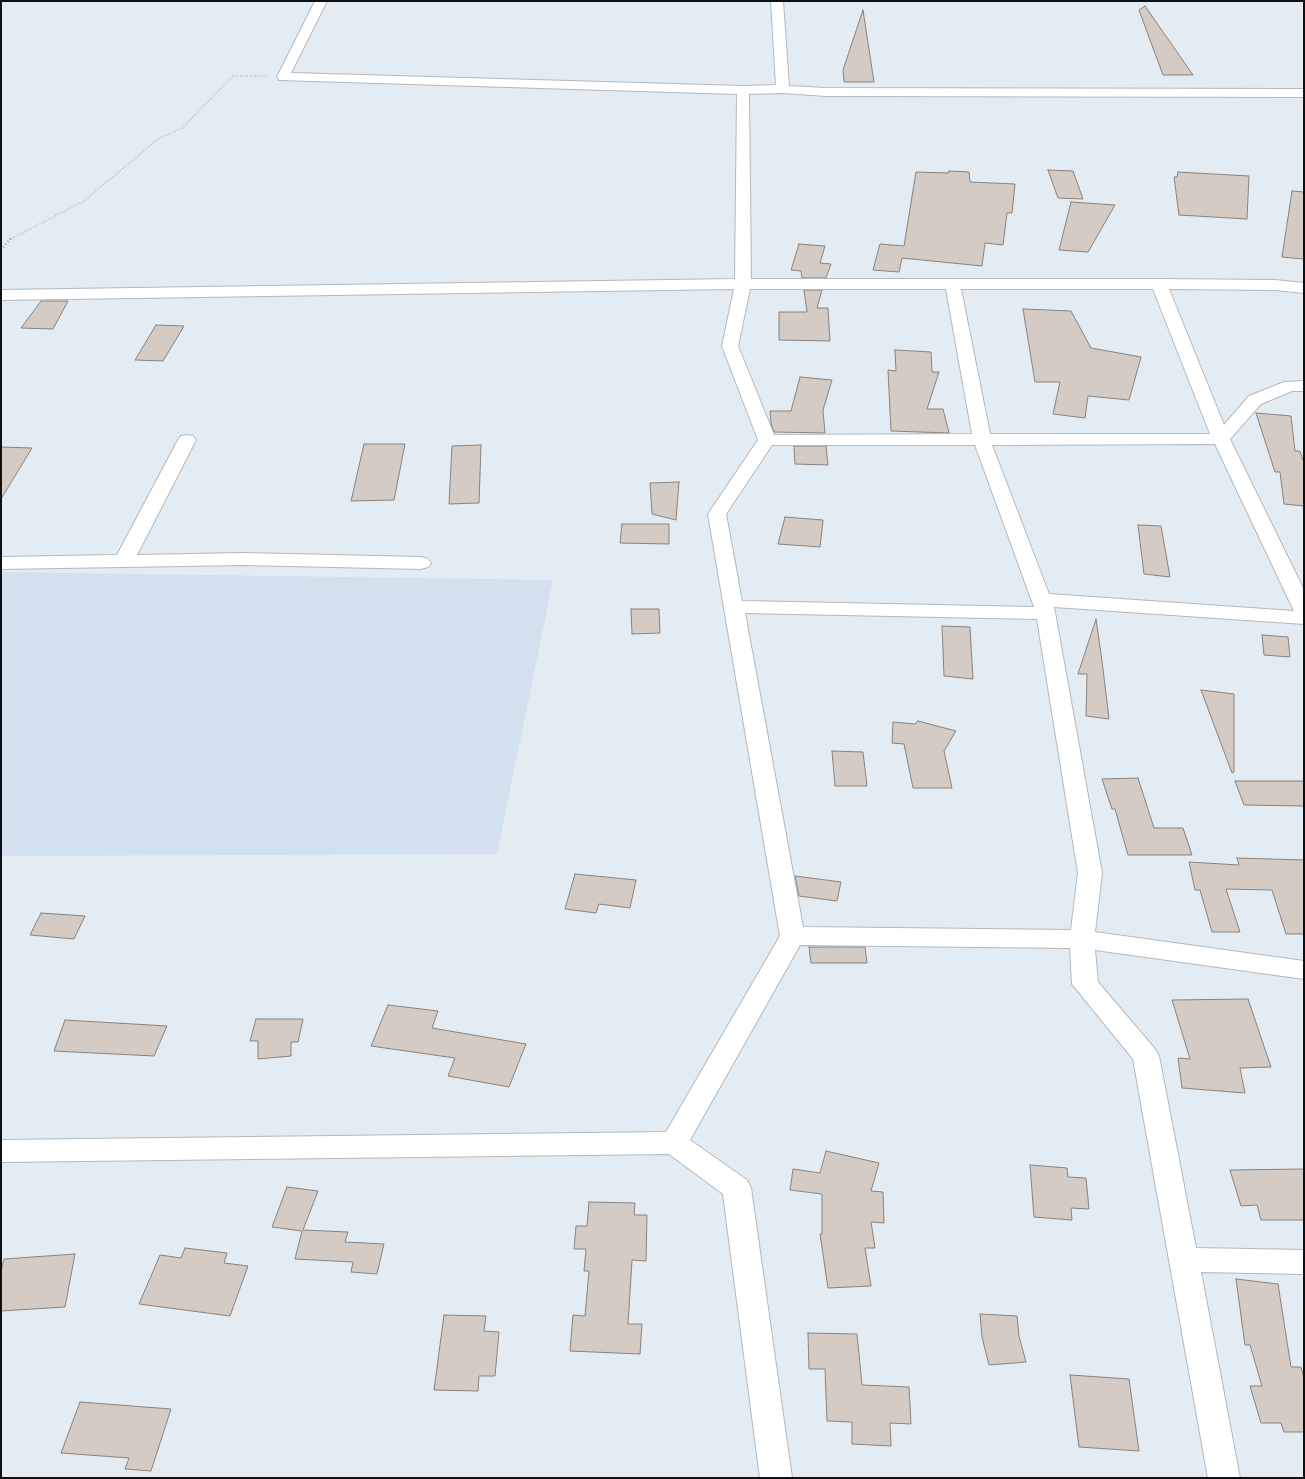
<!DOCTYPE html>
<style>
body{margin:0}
#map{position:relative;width:1305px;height:1479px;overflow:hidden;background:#e3ecf3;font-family:"Work Sans",sans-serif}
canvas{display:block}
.frame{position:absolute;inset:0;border:2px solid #0d1012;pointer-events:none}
</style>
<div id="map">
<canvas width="1305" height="1479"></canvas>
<div class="frame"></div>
</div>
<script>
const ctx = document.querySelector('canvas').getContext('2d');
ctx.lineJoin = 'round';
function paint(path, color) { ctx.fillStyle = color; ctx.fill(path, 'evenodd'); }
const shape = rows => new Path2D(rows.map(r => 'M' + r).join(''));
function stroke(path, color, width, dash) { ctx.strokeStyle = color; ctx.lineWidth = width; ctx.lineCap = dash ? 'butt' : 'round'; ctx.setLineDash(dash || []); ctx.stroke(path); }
paint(shape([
 [1,572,553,580,497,854,1,856]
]), '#d2e1ed');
const building = shape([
 [1145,6,1193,75,1163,75,1139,10,1145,6],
 [863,10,874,82,844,82,843,70,863,10],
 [1048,170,1073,171,1083,199,1058,198,1048,170],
 [949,171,969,172,970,182,1015,184,1012,213,1007,213,1003,245,985,243,982,266,902,258,899,272,873,270,880,244,904,246,916,172,949,173,949,171],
 [1178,172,1249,176,1247,219,1179,215,1174,177,1177,177,1178,172],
 [1292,191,1304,192,1304,259,1282,257,1292,191],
 [1071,202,1115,205,1088,252,1059,250,1071,202],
 [799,244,825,246,820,263,831,264,826,278,802,278,801,271,791,270,799,244],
 [804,290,822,290,817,308,828,308,830,341,779,340,779,312,807,312,804,290],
 [41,301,68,301,53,329,21,328,41,301],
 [1023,309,1071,311,1091,348,1141,357,1129,400,1088,396,1085,418,1053,414,1060,382,1035,382,1023,309],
 [156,325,184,326,163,361,135,360,156,325],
 [895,350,931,352,932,372,939,372,927,409,943,409,949,433,891,431,888,370,896,371,895,350],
 [800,377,832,380,823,410,825,433,774,432,771,423,770,411,791,411,800,377],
 [1256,413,1291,416,1295,451,1300,451,1304,463,1304,506,1284,504,1280,472,1275,472,1256,413],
 [364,444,405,444,394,500,351,501,364,444],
 [481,445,479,503,449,504,452,446,481,445],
 [794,446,826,446,828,465,795,464,794,446],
 [1,447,32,448,1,499,1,447],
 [679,482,676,520,652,514,650,483,679,482],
 [785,517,823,520,820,547,778,544,785,517],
 [622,524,669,524,669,544,620,543,622,524],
 [1138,525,1161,526,1170,577,1144,574,1138,525],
 [631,609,659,609,660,633,632,634,631,609],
 [1096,619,1102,661,1109,719,1086,716,1087,674,1078,674,1096,619],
 [942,626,970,627,973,679,944,676,942,626],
 [1262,635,1288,637,1290,657,1264,655,1262,635],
 [1201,690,1234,694,1234,772,1232,773,1201,690],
 [918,721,956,731,944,751,952,788,913,788,904,744,892,743,893,722,915,724,918,721],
 [832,751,863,752,867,786,835,786,832,751],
 [1138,778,1154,828,1183,828,1192,855,1128,855,1115,809,1112,809,1102,779,1138,778],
 [1235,781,1304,781,1304,806,1244,805,1235,781],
 [1237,858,1304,860,1304,934,1286,934,1272,890,1226,889,1240,932,1212,932,1200,890,1195,890,1189,862,1239,865,1237,858],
 [575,874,636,880,630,908,599,904,596,913,565,909,575,874],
 [795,876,841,882,837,901,799,896,795,876],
 [41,913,85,916,74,939,30,935,41,913],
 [809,947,865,947,867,963,811,963,809,947],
 [1248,999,1271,1067,1240,1068,1245,1093,1182,1088,1178,1058,1190,1059,1172,1000,1248,999],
 [388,1005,438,1011,432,1028,526,1044,509,1087,448,1076,455,1058,371,1046,388,1005],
 [256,1019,303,1019,298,1042,291,1042,291,1056,258,1059,258,1041,250,1041,256,1019],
 [65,1020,167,1026,154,1056,54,1051,65,1020],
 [826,1151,879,1163,871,1191,883,1192,884,1223,871,1222,875,1248,865,1248,871,1286,828,1288,820,1234,822,1234,822,1194,790,1190,793,1169,820,1173,826,1151],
 [1030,1165,1067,1168,1068,1177,1086,1178,1089,1209,1071,1208,1072,1220,1034,1217,1030,1165],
 [1304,1169,1304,1220,1261,1220,1257,1205,1241,1206,1230,1170,1304,1169],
 [287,1187,318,1191,303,1230,348,1232,345,1242,384,1244,377,1274,351,1272,353,1262,295,1259,302,1231,272,1227,287,1187],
 [589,1202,635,1203,634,1215,647,1215,646,1261,632,1260,628,1324,642,1324,640,1354,570,1351,573,1315,585,1316,589,1271,584,1271,586,1249,574,1249,576,1226,587,1226,589,1202],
 [185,1248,227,1253,224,1263,248,1266,230,1316,139,1304,160,1255,181,1258,185,1248],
 [75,1254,65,1307,1,1311,1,1271,4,1259,75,1254],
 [1236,1279,1278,1284,1291,1367,1301,1367,1304,1378,1304,1432,1284,1432,1281,1423,1261,1423,1250,1386,1262,1386,1250,1345,1245,1345,1236,1279],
 [980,1314,1017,1316,1019,1336,1026,1362,989,1365,982,1337,980,1314],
 [444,1315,486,1316,484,1331,499,1332,495,1376,479,1376,478,1391,434,1390,444,1315],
 [808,1333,857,1334,862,1385,909,1387,911,1424,890,1423,891,1446,852,1444,852,1422,827,1421,825,1369,809,1369,808,1333],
 [1070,1375,1129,1379,1139,1451,1079,1447,1070,1375],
 [80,1402,171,1409,151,1471,125,1469,129,1458,61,1453,80,1402]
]);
paint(building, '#d4cbc5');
stroke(building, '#8a817b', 1);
const minor = shape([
 [315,1,327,1,291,73,743,86,776,85,771,1,783,1,789,86,826,88,1304,89,1304,97,826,96,783,93,749,94,751,279,1159,279,1275,280,1304,283,1304,293,1275,290,1169,289,1224,425,1249,396,1284,382,1304,381,1304,391,1292,391,1261,404,1230,439,1304,590,1304,624,1054,607,1102,873,1095,932,1304,961,1304,979,1095,950,1098,982,1155,1049,1159,1056,1196,1248,1304,1250,1304,1274,1201,1272,1240,1478,1208,1478,1133,1059,1072,984,1070,948,800,945,690,1140,747,1180,751,1188,792,1478,760,1478,723,1194,669,1154,1,1162,1,1140,666,1132,780,936,708,514,758,440,722,346,734,289,1,300,1,290,735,279,737,94,279,80,277,77,315,1],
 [750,289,946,289,972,434,774,435,738,346,750,289],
 [961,289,1153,289,1210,434,990,434,961,289],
 [1215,444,1294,611,1049,594,992,445,1215,444],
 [772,445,975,445,1034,607,742,601,726,514,772,445],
 [745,613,1037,619,1078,873,1071,930,803,927,745,613],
 [187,435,193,436,196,440,137,555,244,553,421,557,428,559,431,563,428,567,421,569,244,565,1,569,1,557,117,555,178,440,181,436,187,435]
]);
stroke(minor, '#b1bac0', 2);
stroke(shape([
 [11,239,84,201,158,139,182,128,233,76,266,76]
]), '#8d9499', 1.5, [0.5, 2]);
stroke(shape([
 [1,250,11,238]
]), '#8d9499', 2, [1, 2.5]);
paint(minor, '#fff');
</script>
